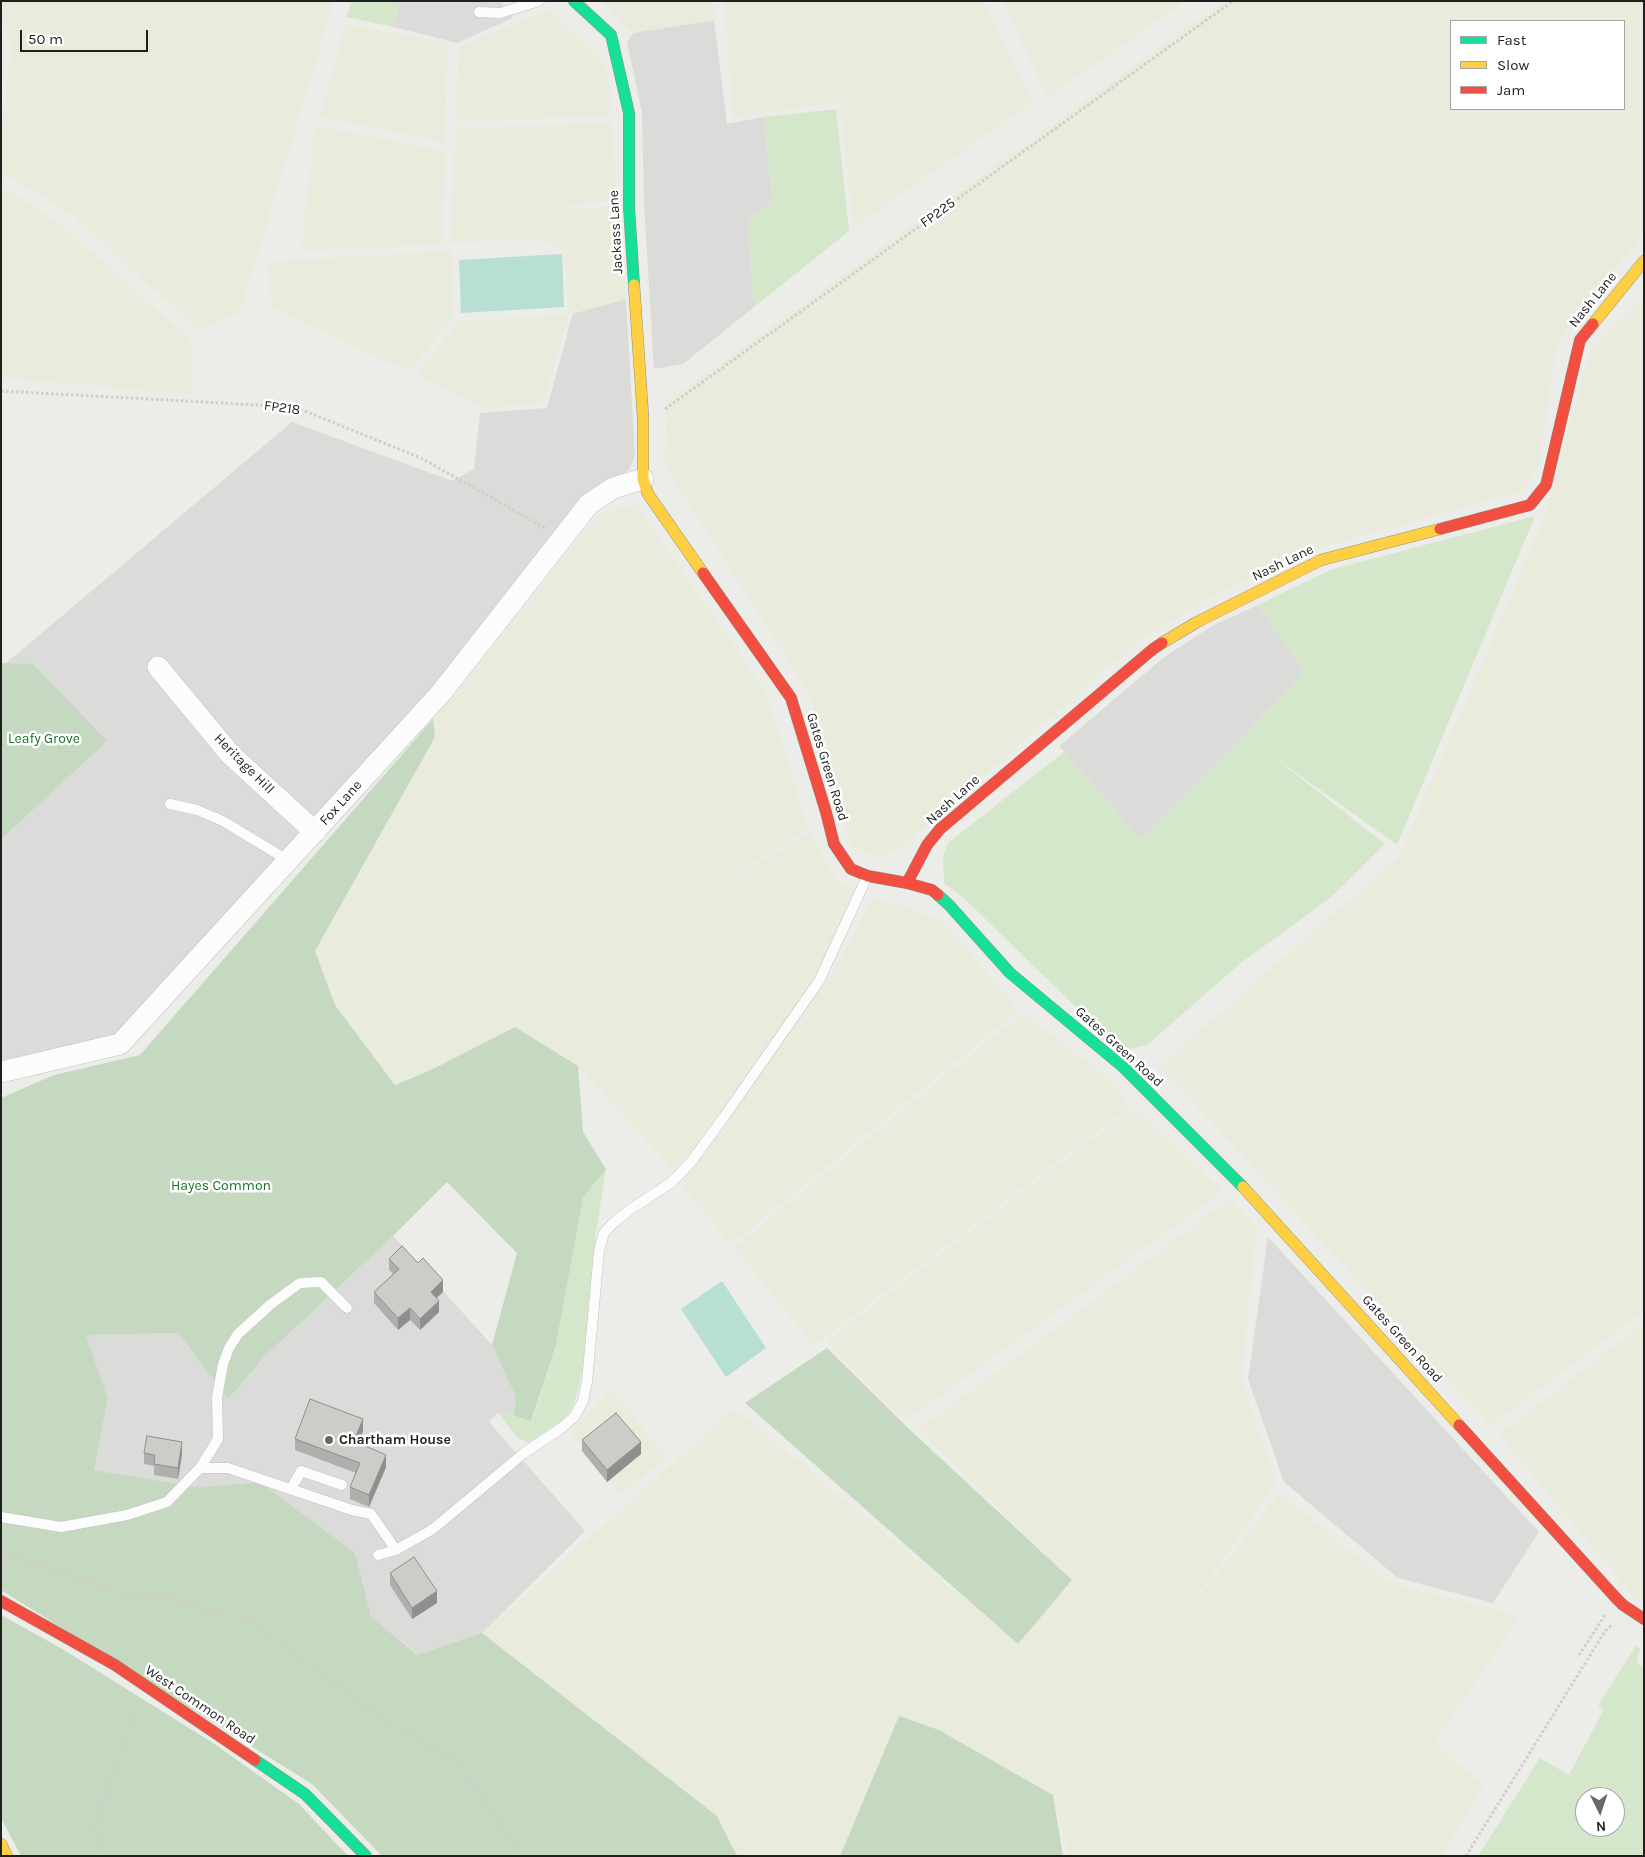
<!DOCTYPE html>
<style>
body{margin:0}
#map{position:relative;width:1645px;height:1857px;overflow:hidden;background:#ecece8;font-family:Karla,sans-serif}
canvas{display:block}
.frame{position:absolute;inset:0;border:2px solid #1f1f1f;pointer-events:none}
.legend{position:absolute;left:1450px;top:20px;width:175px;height:90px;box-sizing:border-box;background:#fff;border:1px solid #a5a5a5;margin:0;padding:6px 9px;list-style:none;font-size:15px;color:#1f1f1f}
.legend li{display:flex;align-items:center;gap:10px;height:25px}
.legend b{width:25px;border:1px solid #a5a5a5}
.north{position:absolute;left:1575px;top:1787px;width:50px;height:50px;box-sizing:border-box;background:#fff;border:1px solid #a5a5a5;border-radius:50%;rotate:176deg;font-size:14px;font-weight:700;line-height:20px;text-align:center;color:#1f1f1f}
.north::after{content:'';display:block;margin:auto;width:18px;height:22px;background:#676765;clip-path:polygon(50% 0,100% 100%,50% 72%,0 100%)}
.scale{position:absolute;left:20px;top:30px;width:128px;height:22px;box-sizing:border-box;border:2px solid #1f1f1f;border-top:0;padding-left:6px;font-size:15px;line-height:18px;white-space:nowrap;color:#1f1f1f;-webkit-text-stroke:4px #fff;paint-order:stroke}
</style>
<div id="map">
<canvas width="1645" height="1857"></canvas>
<div class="frame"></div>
<ul class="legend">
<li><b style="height:6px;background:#16e098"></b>Fast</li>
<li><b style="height:6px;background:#ffcf43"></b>Slow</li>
<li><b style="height:6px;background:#f24e42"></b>Jam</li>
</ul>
<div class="north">N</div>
<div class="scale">50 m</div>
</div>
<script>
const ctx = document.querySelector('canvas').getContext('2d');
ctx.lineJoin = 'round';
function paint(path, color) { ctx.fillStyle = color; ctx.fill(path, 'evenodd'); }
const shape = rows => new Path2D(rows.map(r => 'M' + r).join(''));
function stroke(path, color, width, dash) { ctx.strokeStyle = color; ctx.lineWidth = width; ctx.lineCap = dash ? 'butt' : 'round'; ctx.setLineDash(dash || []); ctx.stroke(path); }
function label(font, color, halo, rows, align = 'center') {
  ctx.font = font + ' Karla,sans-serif'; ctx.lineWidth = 5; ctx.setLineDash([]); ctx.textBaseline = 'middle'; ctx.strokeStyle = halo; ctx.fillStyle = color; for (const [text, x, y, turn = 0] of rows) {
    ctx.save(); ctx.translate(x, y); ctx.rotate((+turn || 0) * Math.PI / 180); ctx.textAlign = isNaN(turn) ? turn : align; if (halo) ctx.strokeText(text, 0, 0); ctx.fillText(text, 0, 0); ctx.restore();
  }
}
paint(shape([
 [399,1,500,1,513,18,457,43,394,27],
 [714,20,727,124,764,117,773,202,748,220,754,307,683,364,654,369,644,204,642,113,627,42,633,33],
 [626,299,635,456,629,470,584,501,435,687,117,1036,1,1062,1,663,5,664,292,422,452,481,474,469,480,413,547,408,573,313],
 [1258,605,1304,671,1245,735,1141,839,1059,746,1163,658,1212,626],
 [393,1236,492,1345,516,1397,514,1416,498,1413,489,1422,585,1531,482,1633,418,1655,371,1616,355,1553,260,1482,197,1487,94,1470,108,1400,86,1335,178,1333,228,1398,265,1356],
 [1268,1237,1539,1532,1493,1603,1398,1578,1284,1482,1248,1379]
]), '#dbdbd9');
paint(shape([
 [1,1,334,1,240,312,200,331,70,213,1,172,1,135,12,43,1,22],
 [600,1,713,1,714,20,633,33],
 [724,1,984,1,1033,102,854,227,840,102,733,117],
 [1002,1,1181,1,1181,4,1048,97],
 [1224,1,1644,1,1644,235,1577,308,1556,349,1539,463,1522,491,1315,549,1222,591,1138,641,903,846,878,857,851,846,809,693,665,466,667,402],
 [1451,21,1624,21,1624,109,1451,109],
 [548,10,599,57,609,80,612,116,456,121,459,47],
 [346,24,447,44,445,142,320,116],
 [611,123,618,201,566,205,566,210,619,206,626,299,569,315,543,403,482,408,417,375,459,321,569,315,565,251,542,239,450,243,456,128],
 [315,126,445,151,442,244,301,251],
 [1,184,63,227,191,340,193,395,1,377],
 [452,251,453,316,409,372,272,306,267,262],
 [1644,296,1644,1311,1490,1425,1234,1146,1159,1067,1399,857,1544,518,1592,347],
 [636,505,767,694,808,829,587,963,810,833,838,882,854,889,841,932,819,971,691,1153,674,1170,578,1066,515,1027,433,1069,395,1085,335,1005,315,951,435,737,433,719,601,512],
 [872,899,908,908,944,922,1018,1010,731,1244,681,1184,701,1159,830,976,852,939],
 [1023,1013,1110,1080,1130,1106,814,1345,734,1248],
 [1134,1108,1223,1191,906,1420,826,1342],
 [1230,1199,1257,1226,1241,1379,1276,1483,1163,1644,1280,1493,1389,1583,1520,1616,1434,1742,1484,1786,1442,1856,1069,1856,1053,1795,939,1730,899,1717,840,1856,737,1856,717,1816,482,1633,735,1409,1018,1644,1072,1580,919,1430],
 [1644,1323,1644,1603,1634,1597,1499,1435],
 [612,1389,666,1457,621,1495,569,1431,578,1424]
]), '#e9ebdc');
paint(shape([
 [352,1,399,1,394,27,346,17],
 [836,109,849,231,754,307,748,220,773,202,764,117],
 [1535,516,1397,845,1270,754,1385,844,1329,899,1242,962,1147,1045,1121,1051,966,900,944,883,943,857,948,843,1064,752,1141,839,1245,735,1304,671,1258,605,1330,570],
 [606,1169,596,1233,589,1319,583,1369,577,1394,572,1408,561,1421,528,1443,517,1437,498,1413,532,1420,556,1345,583,1198],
 [1636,1646,1640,1648,1637,1661,1644,1669,1644,1856,1478,1856,1540,1758,1569,1775,1604,1709,1598,1705],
 [1585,1797,1615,1797,1615,1827,1585,1827]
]), '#d5e7ca');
paint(shape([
 [1,663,33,664,107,741,1,839],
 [433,719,435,737,315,951,335,1005,395,1085,433,1069,515,1027,578,1066,583,1132,606,1169,583,1198,556,1345,531,1421,514,1416,516,1397,492,1345,517,1253,447,1182,393,1236,265,1356,228,1399,178,1333,86,1335,108,1399,94,1470,197,1487,260,1482,355,1553,371,1616,417,1655,482,1633,717,1816,737,1856,382,1856,312,1784,1,1590,1,1098,54,1075,140,1055],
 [827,1348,910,1430,1072,1580,1018,1644,745,1403],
 [1,1615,64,1650,213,1743,299,1804,348,1856,21,1856,1,1818],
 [899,1716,939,1730,1053,1795,1063,1856,840,1856]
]), '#c5d9c0');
paint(shape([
 [562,254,564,307,461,313,459,260],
 [722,1281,766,1348,726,1377,681,1309]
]), '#b8dfd4');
const lane = shape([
 [479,12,500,13,539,1],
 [170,804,197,810,223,821,289,861],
 [200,1468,228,1468,352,1510,371,1514,396,1550],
 [291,1489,301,1471,342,1485],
 [1,1517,61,1527,127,1515,167,1502,200,1468,218,1439,217,1397,223,1364,229,1348,238,1334,271,1304,300,1283,321,1282,347,1308],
 [378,1555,396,1550,433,1529,524,1453,560,1429,574,1417,583,1401,587,1382,599,1251,604,1233,613,1223,631,1209,672,1182,691,1162,724,1117,819,981,867,877]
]);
const street = shape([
 [158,667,230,754,315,832],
 [1,1072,120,1044,441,693,589,504,613,488,643,479]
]);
const fast = shape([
 [574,1,611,35,629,113,629,207,634,285],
 [938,895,949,905,1010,973,1123,1067,1243,1187],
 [255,1760,305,1794,366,1856]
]);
const slow = shape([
 [634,285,643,417,643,479,648,494,703,573],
 [1593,324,1644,261],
 [1162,643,1197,622,1321,560,1440,529],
 [1243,1187,1459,1425],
 [1,1844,7,1856]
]);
const jam = shape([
 [1440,529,1530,505,1546,485,1580,340,1593,324],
 [703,573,791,698,826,812,834,844,851,869,868,876,907,883,932,890,938,895],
 [907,883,927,845,940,829,1153,649,1162,643],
 [1459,1425,1616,1598,1623,1605,1644,1619],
 [1,1601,115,1665,255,1760]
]);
stroke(lane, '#c2c2c0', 11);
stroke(street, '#c2c2c0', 22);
stroke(fast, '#909582', 12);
stroke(slow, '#909582', 12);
stroke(jam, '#909582', 12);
stroke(shape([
 [1,391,295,407,421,458,547,529],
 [665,409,1233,1],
 [1,1553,122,1593,176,1600,217,1614,253,1618,278,1642,392,1725,456,1760,522,1856],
 [1579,1655,1605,1615],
 [102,1856,95,1826,138,1708],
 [1466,1856,1605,1631,1613,1624]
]), '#d5cbc8', 3, [2.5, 2.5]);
stroke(lane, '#fcfcfc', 10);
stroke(street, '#fcfcfc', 21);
stroke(fast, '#16e098', 11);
stroke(slow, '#ffcf43', 11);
stroke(jam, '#f24e42', 11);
paint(shape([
 [389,1259,443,1292,436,1298,439,1312,420,1330,410,1320,398,1330,374,1303,374,1292,393,1274,389,1270],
 [363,1431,358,1443,386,1467,369,1507,350,1499,350,1487,356,1473,295,1450,295,1439],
 [582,1440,641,1454,607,1482,582,1451],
 [144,1453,182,1454,178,1479,154,1475,154,1466,144,1464],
 [390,1573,437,1603,412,1619,390,1585]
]), '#b0afad');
paint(shape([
 [443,1280,443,1292,431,1303,431,1292],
 [439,1301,439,1312,420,1330,420,1319],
 [410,1308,410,1320,398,1330,398,1318],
 [363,1419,363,1431,354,1453,354,1441],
 [182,1442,182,1454,178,1479,178,1468],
 [641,1442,641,1454,607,1482,607,1470],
 [386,1455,386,1467,369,1507,369,1495],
 [437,1591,437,1603,412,1619,412,1608]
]), '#908f8d');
const building = shape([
 [402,1246,418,1263,423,1258,443,1280,431,1292,439,1301,420,1319,410,1308,398,1318,374,1292,399,1269,389,1259,402,1246],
 [310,1399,363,1419,354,1441,386,1455,369,1495,350,1487,360,1463,295,1439,310,1399],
 [616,1413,641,1442,607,1470,582,1440,616,1413],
 [147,1436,182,1442,178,1468,154,1464,155,1455,144,1453,147,1436],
 [414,1557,437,1591,412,1608,390,1573,414,1557]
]);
paint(building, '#cdccc9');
stroke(building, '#908f8d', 1);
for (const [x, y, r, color] of [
 [329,1440,5,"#676765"]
]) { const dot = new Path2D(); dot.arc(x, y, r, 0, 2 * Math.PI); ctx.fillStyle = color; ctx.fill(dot); stroke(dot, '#fff', 2); }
label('14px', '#1f1f1f', '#fff', [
 ["FP225",938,213,-36],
 ["Jackass Lane",616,232,-93],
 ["Nash Lane",1593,300,-51],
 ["FP218",282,408,8],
 ["Nash Lane",1283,563,-26],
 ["Heritage Hill",244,764,45],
 ["Gates Green Road",827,767,73],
 ["Nash Lane",953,800,-42],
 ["Fox Lane",341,803,-48],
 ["Gates Green Road",1119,1047,42],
 ["Gates Green Road",1402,1339,48],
 ["West Common Road",200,1705,34]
]);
label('14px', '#18712c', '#fff', [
 ["Leafy Grove",44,739],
 ["Hayes Common",221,1186]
]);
label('bold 14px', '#1f1f1f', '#fff', [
 ["Chartham House",339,1440]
], 'left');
</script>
